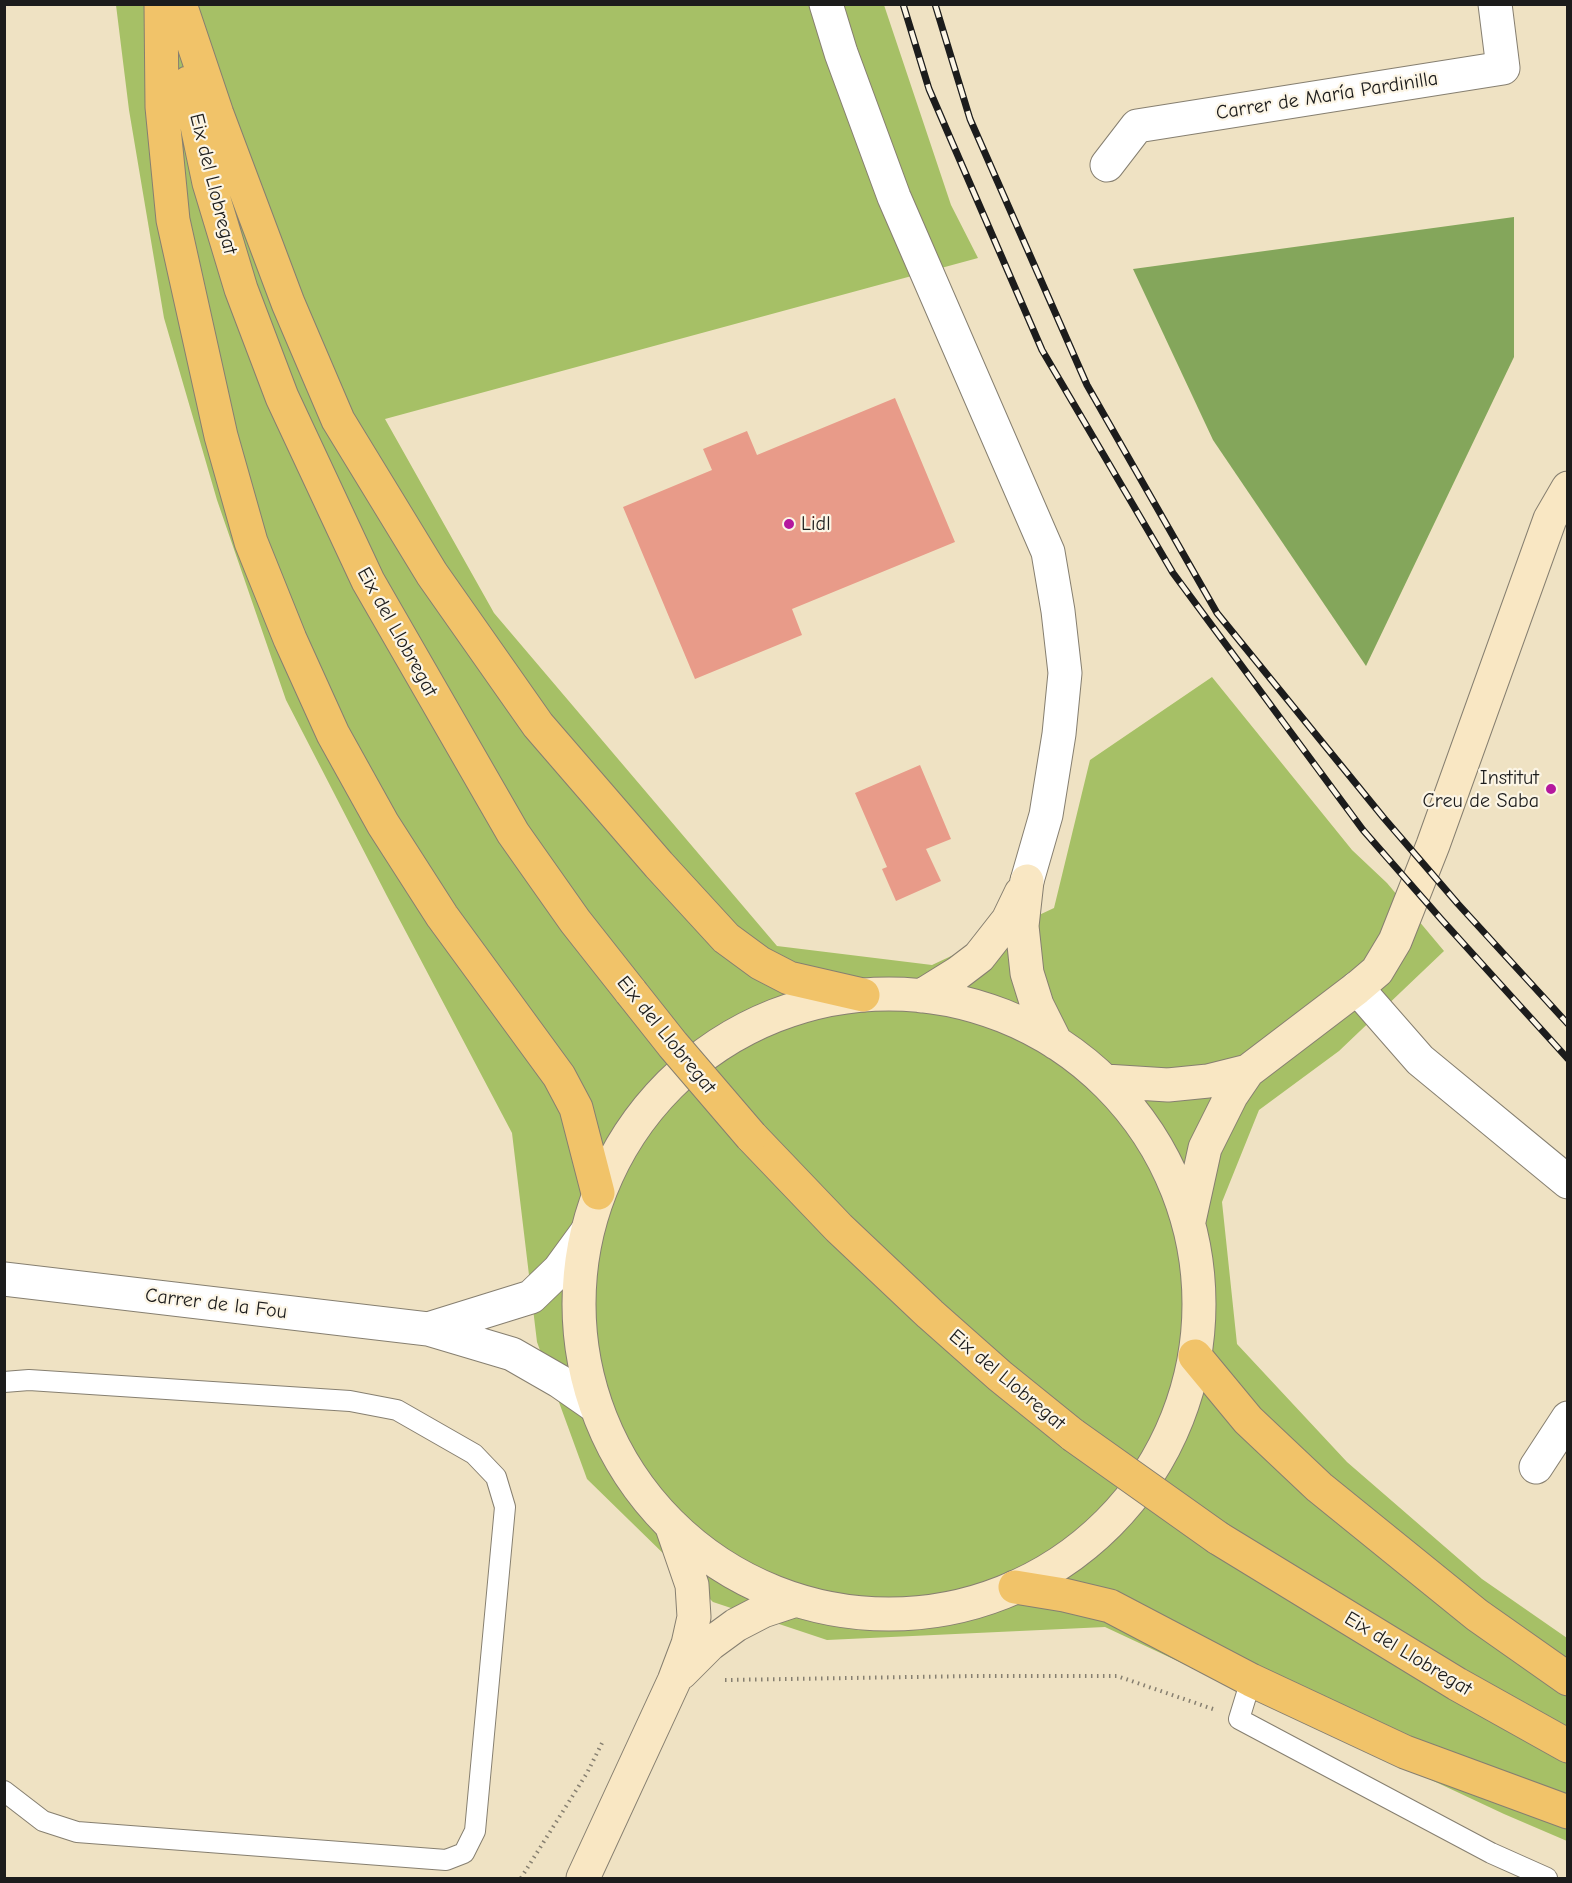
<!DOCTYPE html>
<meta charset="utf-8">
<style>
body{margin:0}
#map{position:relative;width:1572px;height:1883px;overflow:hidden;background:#efe2c3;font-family:"Comic Neue",sans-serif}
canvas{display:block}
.frame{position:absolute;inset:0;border:6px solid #1c1c1c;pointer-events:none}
</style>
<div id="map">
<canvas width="1572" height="1883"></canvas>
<div class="frame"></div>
</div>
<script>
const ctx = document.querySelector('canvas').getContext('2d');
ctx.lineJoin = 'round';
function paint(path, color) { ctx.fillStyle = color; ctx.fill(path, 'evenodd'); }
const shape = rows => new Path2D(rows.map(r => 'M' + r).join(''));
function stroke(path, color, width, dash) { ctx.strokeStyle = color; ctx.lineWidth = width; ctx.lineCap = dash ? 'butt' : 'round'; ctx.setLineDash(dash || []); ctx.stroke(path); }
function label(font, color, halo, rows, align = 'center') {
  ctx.font = font + ' "Comic Neue",sans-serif'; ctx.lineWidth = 4.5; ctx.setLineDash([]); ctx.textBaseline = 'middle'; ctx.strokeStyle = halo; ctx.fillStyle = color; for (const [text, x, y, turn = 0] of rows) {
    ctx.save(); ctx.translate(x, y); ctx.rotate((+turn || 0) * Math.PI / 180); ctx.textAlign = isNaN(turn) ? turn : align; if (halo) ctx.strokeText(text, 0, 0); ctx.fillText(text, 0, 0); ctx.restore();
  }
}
paint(shape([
 [116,5,884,5,951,205,978,258,385,419,494,613,777,946,932,965,1054,908,1090,760,1212,677,1352,850,1387,883,1444,951,1339,1051,1259,1110,1222,1202,1237,1344,1347,1462,1482,1579,1567,1638,1567,1841,1504,1814,1105,1627,827,1640,713,1602,587,1479,537,1342,512,1133,387,896,286,700,217,500,164,318,129,110]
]), '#a6c066');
paint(shape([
 [1514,217,1514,357,1366,666,1213,440,1133,269]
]), '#84a65b');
paint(shape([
 [895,398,955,542,792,609,802,635,695,679,623,507,712,470,703,449,747,431,757,455],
 [920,765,951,839,926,849,941,881,896,901,882,869,887,867,855,793]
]), '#e89b89');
const lane = shape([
 [4,1382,29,1380,350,1401,397,1410,474,1454,496,1477,505,1507,475,1831,464,1853,446,1860,77,1832,43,1821,4,1791],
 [1251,1680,1239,1719,1491,1853,1547,1878]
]);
const street = shape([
 [826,4,841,53,894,197,1048,552,1058,611,1065,673,1059,734,1046,815,1027,881],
 [1107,165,1137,126,1503,68,1495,4],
 [1357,988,1420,1060,1568,1182],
 [4,1279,428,1329,512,1354,559,1381,595,1406],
 [428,1329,531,1297,559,1270,586,1233],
 [1536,1467,1568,1418]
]);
const secondary = shape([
 [1027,881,1022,926,1027,973,1037,1005,1056,1043],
 '579 1304a310 310 0 1 1 620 0a310 310 0 1 1-620 0Z',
 [921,996,958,973,979,957,1008,920,1021,893],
 [1105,1081,1168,1085,1208,1081,1248,1071],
 [1189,1221,1205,1148,1231,1096,1248,1071,1357,988,1377,971,1395,941,1433,845,1550,519,1568,488],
 [681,1673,710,1644,736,1625,763,1611,796,1600],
 [583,1878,674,1681,688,1644,694,1617,692,1585,672,1527]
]);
const highway = shape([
 [161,4,162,107,173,220,221,436,251,542,290,639,333,734,383,824,442,916,559,1076,576,1108,598,1193],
 [180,4,217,114,288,303,338,420,432,574,538,725,659,865,726,938,760,963,789,978,863,995],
 [188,83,209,183,241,289,282,397,368,581,513,833,575,921,631,992],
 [751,1136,839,1228,930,1314,1000,1376,1073,1435],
 [1195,1356,1248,1420,1319,1487,1477,1615,1568,1679],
 [1218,1538,1457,1684,1568,1746],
 [1015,1587,1064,1595,1110,1606,1251,1680,1405,1752,1568,1812]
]);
stroke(lane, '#867f70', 22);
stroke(street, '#867f70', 35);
stroke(secondary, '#867f70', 35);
stroke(highway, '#867f70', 35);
stroke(shape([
 [725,1680,974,1676,1117,1676,1213,1709],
 [521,1878,587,1773,602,1743]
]), '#867f70', 4, [1.5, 4.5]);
stroke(lane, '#fff', 20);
stroke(street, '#fff', 33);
stroke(secondary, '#f9e7c3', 33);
stroke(highway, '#f1c369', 33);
const rail = shape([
 [903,4,929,89,1042,350,1173,573,1363,830,1441,919,1568,1059],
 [935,4,970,119,1087,385,1217,613,1383,817,1458,904,1568,1024]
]);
stroke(rail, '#1c1c1c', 7);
stroke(rail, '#fcf5e5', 4.5, [14]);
const highwayBridge = shape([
 [631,992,673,1045,751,1136],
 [1073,1435,1218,1538]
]);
stroke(highwayBridge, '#867f70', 35, []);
stroke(highwayBridge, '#f1c369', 33);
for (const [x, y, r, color] of [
 [789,524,6,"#b5179e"],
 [1551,789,6,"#b5179e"]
]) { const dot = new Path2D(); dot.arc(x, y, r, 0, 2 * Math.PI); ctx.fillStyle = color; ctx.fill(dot); stroke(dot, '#fcf5e5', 2); }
label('20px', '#1c1c1c', '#fcf5e5', [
 ["Carrer de María Pardinilla",1327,96,-9],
 ["Eix del Llobregat",213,184,76],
 ["Eix del Llobregat",397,632,61],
 ["Eix del Llobregat",666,1035,51],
 ["Carrer de la Fou",216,1304,7],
 ["Eix del Llobregat",1007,1380,40],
 ["Eix del Llobregat",1408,1654,31]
]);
label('20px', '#1c1c1c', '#fcf5e5', [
 ["Lidl",801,524],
 ["Institut",1539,778,"right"],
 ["Creu de Saba",1539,801,"right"]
], 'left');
</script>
